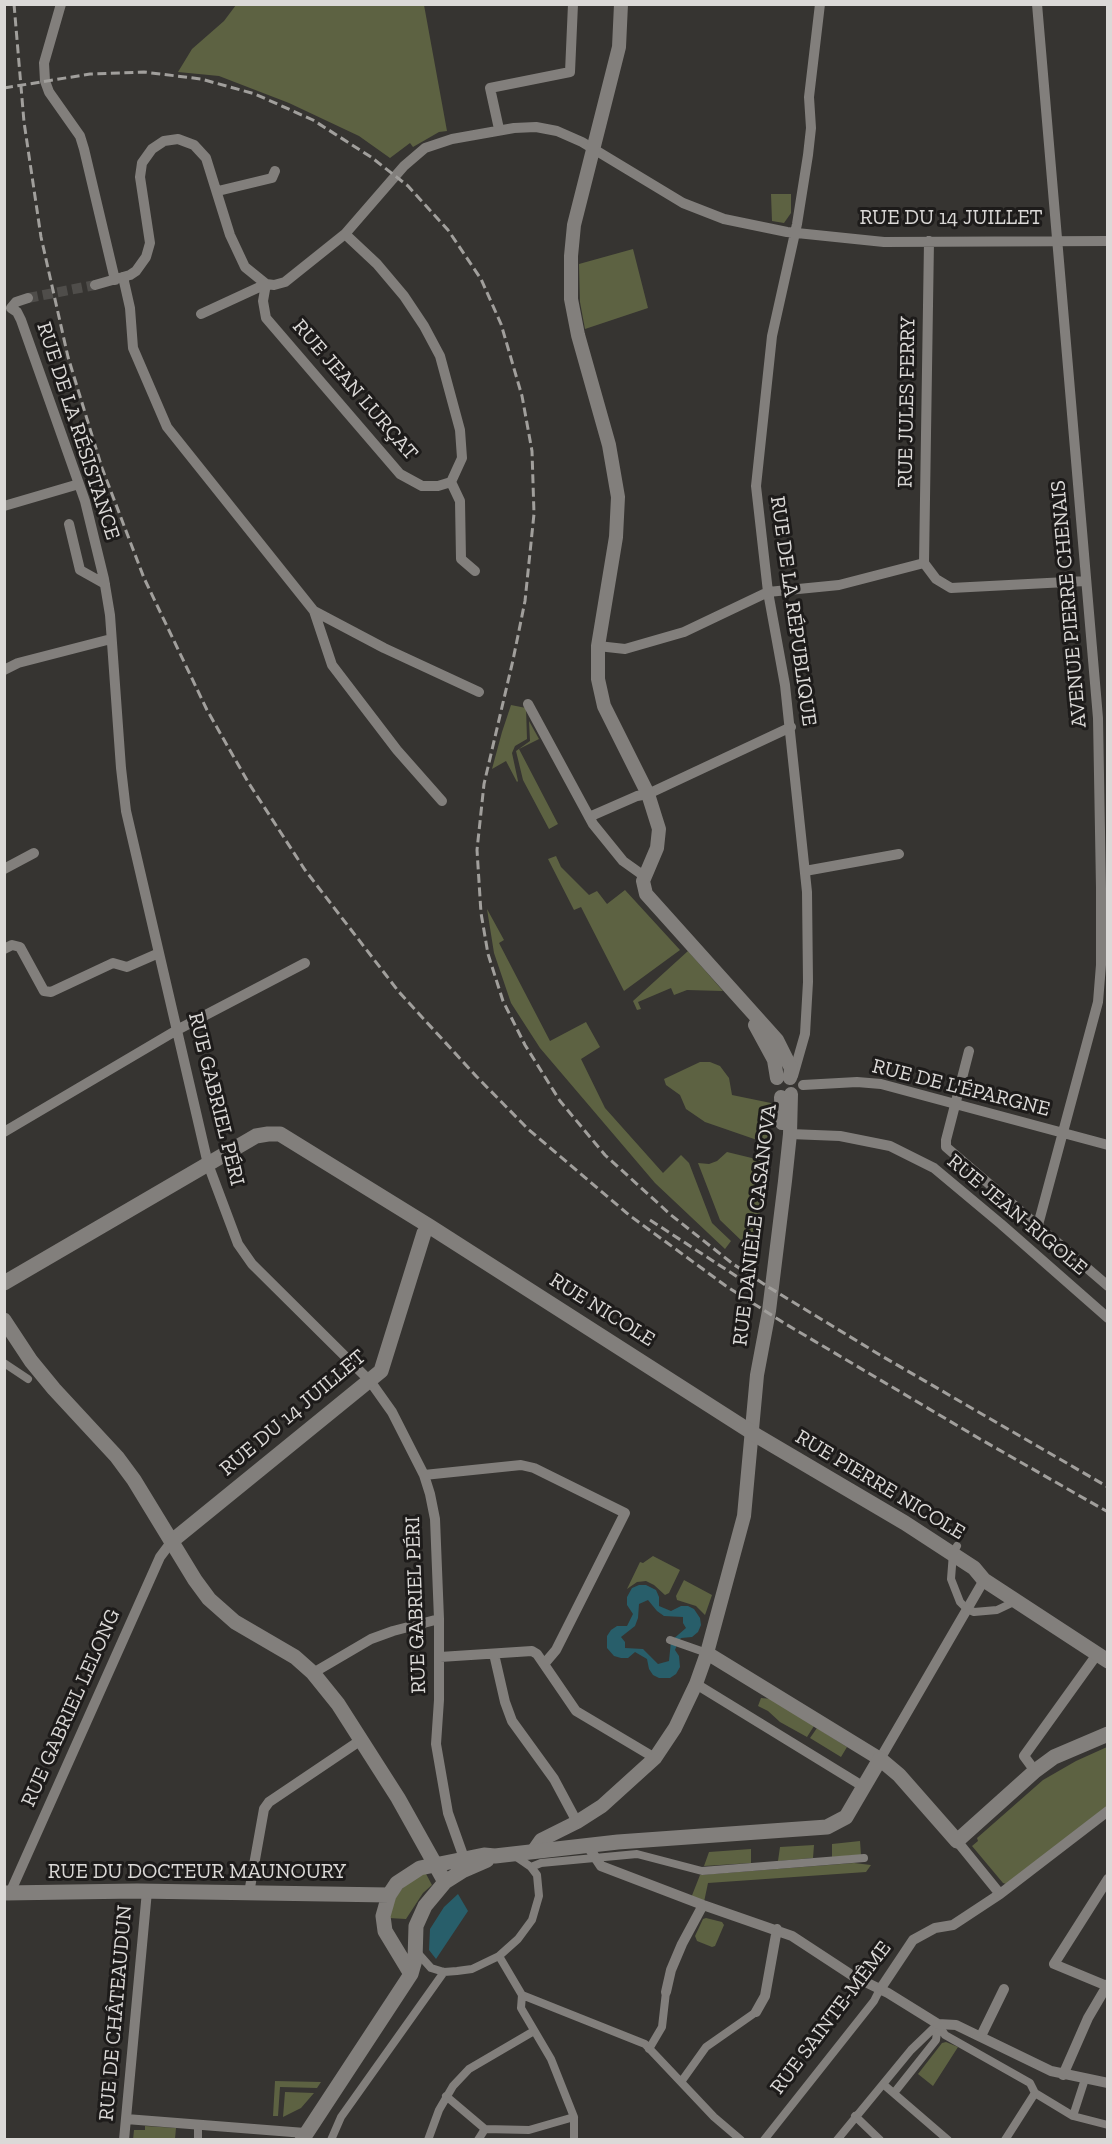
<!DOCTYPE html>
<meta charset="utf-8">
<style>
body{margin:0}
#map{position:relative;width:1112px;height:2144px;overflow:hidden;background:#363431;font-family:"Zilla Slab",serif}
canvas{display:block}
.frame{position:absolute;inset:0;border:6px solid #dbd9d7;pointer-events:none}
</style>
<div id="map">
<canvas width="1112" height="2144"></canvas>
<div class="frame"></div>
</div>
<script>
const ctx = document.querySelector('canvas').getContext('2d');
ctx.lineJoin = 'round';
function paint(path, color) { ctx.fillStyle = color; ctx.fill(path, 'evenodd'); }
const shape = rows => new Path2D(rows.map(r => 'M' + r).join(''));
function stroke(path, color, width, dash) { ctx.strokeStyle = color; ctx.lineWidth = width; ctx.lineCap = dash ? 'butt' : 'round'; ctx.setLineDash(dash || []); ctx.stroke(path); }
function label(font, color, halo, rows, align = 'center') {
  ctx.font = font + ' "Zilla Slab",serif'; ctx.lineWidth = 6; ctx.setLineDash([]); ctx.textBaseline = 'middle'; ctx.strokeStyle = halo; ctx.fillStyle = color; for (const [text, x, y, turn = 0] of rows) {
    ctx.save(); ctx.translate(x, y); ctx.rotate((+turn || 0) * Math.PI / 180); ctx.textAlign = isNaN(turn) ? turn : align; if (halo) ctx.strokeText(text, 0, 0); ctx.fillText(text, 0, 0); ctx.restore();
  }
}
paint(shape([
 [236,5,424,5,447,131,439,132,413,147,410,143,390,158,359,136,289,103,219,76,178,72,192,49,224,21],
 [771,194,791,194,791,213,784,223,772,221],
 [633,249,648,308,585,329,580,302,579,264],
 [511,705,526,708,527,739,515,746,512,753,518,781,517,782,506,761,492,769,502,732],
 [529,721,539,739,519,749,558,824,549,829,523,780,516,751,530,741],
 [556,856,561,867,589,895,597,891,607,904,625,890,680,950,624,991,581,907,574,910,548,859],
 [487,909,504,940,499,943,550,1041,586,1022,600,1047,581,1059,605,1108,663,1173,681,1155,689,1163,712,1223,731,1241,725,1249,655,1183,540,1048,511,1003,494,953],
 [688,951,723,991,687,990,674,995,671,988,638,1002,641,1009,637,1010,633,1001],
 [700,1062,710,1062,720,1066,729,1078,732,1095,771,1103,768,1137,760,1141,705,1122,686,1109,680,1095,666,1085,664,1079],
 [727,1152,760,1160,764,1167,757,1241,745,1244,720,1220,698,1163,709,1164,717,1161],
 [653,1556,680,1570,669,1593,665,1595,654,1585,646,1581,637,1582,627,1589,640,1562,643,1563],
 [684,1580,712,1595,705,1615,696,1606,677,1600,676,1596],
 [761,1698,772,1699,814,1726,807,1737,780,1722,768,1711,758,1706],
 [817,1728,847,1747,841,1757,810,1738],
 [1107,1747,1107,1809,1006,1884,1003,1883,972,1846,978,1841,977,1838,1043,1780,1076,1761],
 [860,1841,861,1855,832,1857,832,1844],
 [814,1845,813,1858,778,1861,780,1847],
 [751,1849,751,1863,704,1866,709,1852],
 [854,1863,871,1865,866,1872,708,1883,704,1902,691,1898,700,1875],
 [425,1872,432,1885,423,1893,406,1919,389,1918,392,1902,405,1885],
 [706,1918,722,1922,724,1925,715,1946,712,1947,697,1941,695,1936,703,1919],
 [946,2042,958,2047,933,2086,918,2074,942,2043],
 [275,2081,321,2082,317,2088,280,2087,278,2116,273,2116],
 [285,2092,314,2093,301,2108,283,2117],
 [145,2126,176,2128,175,2139,133,2140,134,2130,145,2130]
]), '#5d6242');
paint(shape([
 [639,1585,646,1585,656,1590,659,1597,659,1606,671,1611,681,1606,688,1606,694,1609,700,1618,701,1625,698,1632,692,1637,681,1638,678,1642,675,1650,679,1656,680,1667,676,1674,670,1678,659,1678,653,1675,649,1669,647,1659,635,1652,628,1658,621,1658,614,1656,607,1648,607,1636,611,1630,617,1626,627,1626,633,1614,627,1605,627,1597,632,1588],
 [648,1600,657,1611,664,1616,683,1617,683,1623,686,1628,671,1641,669,1661,658,1664,643,1649,625,1648,625,1642,621,1637,635,1626,638,1618,639,1604],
 [458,1894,468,1911,436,1959,429,1950,430,1929,444,1907]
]), '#285e6a');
stroke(shape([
 [28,298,95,285]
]), '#4f4d4a', 10, [10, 5]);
stroke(shape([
 [4,1363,28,1379],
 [957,1546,953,1553,951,1579,960,1602,967,1609,974,1612,997,1610,1016,1601],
 [670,1640,707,1653],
 [531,1867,541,1863,637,1854,702,1871,864,1858],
 [415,1950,431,1968,444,1972,457,1971,472,1969,499,1956,518,1939,532,1920,539,1896,537,1875,531,1867,512,1854],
 [499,1956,522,1995],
 [522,1995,645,2044,714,2117,741,2140],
 [522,1995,521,2008,551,2059,574,2117,574,2140],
 [938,2024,945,2035,1030,2083,1035,2093],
 [649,2049,662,2027,666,1992],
 [681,2082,706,2047,756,2012],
 [883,2084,948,2140],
 [894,2093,936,2040,938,2024],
 [446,2096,485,2129,529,2130,574,2117],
 [855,2116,880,2140],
 [1073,2116,1085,2079],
 [198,2140,198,2124],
 [331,2140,341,2117,444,1972],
 [428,2140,439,2110,453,2086,469,2069,534,2031],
 [478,2140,485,2129],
 [764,2140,874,2001,879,1991],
 [837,2140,911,2050,938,2024],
 [1005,2140,1035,2093,1073,2116,1108,2125]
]), '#827f7c', 8);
stroke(shape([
 [61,4,44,63,45,81,49,92,80,136,84,149,115,280],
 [1037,4,1098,718,1101,888,1101,965,1098,1002,1038,1225],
 [499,129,490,88,570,72,573,4],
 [218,191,272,178,275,171],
 [123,277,130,308,133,348,167,427,314,611,384,648,479,692],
 [266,284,263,301,266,318,400,474,422,486,438,486,451,482,462,458,460,430,440,356,424,326,404,296,377,264,345,234],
 [95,285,130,275,136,271,146,257,150,243,140,177,142,163,152,149,164,141,178,139,194,145,206,158,230,235,245,267,266,284,274,285,285,282,345,234,404,166,425,148,452,139,514,128,536,127,557,131,582,142,683,203,724,219,787,232,884,242,1108,241],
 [11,308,17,312,21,320,85,501,104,579,110,615,121,768,126,811,208,1164,238,1244,252,1264,370,1381,392,1412,424,1475,430,1494,435,1519,439,1619,439,1700,436,1744,448,1813,464,1858],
 [11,308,16,302,28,298],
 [201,314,266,284],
 [451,482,460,501,461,559,475,571],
 [4,506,79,484],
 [69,524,80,570,105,584],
 [924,563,929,241],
 [314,611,332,665,397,750,442,801],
 [598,646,625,649,684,632,768,592,839,585,924,563,936,579,951,588,1086,581],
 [4,670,18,663,111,639],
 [528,704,593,824,623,861,644,876],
 [589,817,637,796,648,794,791,727],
 [4,869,34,853],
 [805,871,899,854],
 [4,949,12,945,20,947,44,991,51,992,113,963,127,967,159,953],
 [969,1051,946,1140,946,1147,1108,1286],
 [793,1076,805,1034,808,982,807,892,785,685,768,592,756,486,772,336,797,224,808,155,811,128,809,97,820,4],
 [803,1085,857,1082,881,1084,1108,1145],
 [4,1132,177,1030,305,963],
 [790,1134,840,1136,890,1146,934,1168,1001,1224,1108,1318],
 [424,1475,521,1465,534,1468,625,1513,556,1650,545,1663],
 [494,1654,505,1702,512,1721,554,1779,577,1822],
 [440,1657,532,1651,537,1654,576,1711,655,1758],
 [313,1673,371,1639,393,1631,439,1619],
 [696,1684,864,1787],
 [880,1759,984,1580],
 [1035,1771,1024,1756,1093,1660],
 [587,1845,601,1866,703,1905,792,1936,853,1976,888,1993,938,2024,956,2025,1051,2071,1108,2083],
 [10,1893,160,1557,172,1541],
 [249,1893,264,1809,269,1802,361,1740],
 [1000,1894,1108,1811],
 [1107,1986,1054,1964,1108,1879],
 [879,1991,913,1940,935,1928,953,1925,1000,1894,957,1841],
 [666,1992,671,1970,682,1944,703,1905],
 [756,2012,765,1996,777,1929],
 [981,2036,1004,1989],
 [1063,2075,1088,2018,1108,1984],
 [126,2119,305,2133],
 [124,2140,147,1891]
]), '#827f7c', 10);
stroke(shape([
 [621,4,619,47,574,225,571,256,571,299,578,335,609,445,618,497,616,537,598,646,598,679,604,706,648,794,659,829,657,848,643,881,646,894,777,1040,791,1068,790,1078],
 [755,1025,774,1060,777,1078],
 [781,1097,782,1123],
 [707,1653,880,1759],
 [534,1850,541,1840,577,1822,602,1806,655,1758,675,1728,696,1684,707,1653,744,1516,757,1375,769,1311,785,1181,790,1134,791,1094]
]), '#827f7c', 14);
stroke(shape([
 [4,1283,256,1136,268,1134,280,1134,429,1226,759,1437,905,1523,974,1568,984,1580,1108,1661],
 [4,1320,31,1361,54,1389,117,1457,134,1480,195,1580,209,1599,235,1622,295,1657,313,1673,338,1704,398,1798,445,1882],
 [172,1541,381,1371,424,1233,429,1226],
 [4,1893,137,1891,389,1895],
 [411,1974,385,1931,383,1916,389,1895,397,1883,420,1868,484,1855,495,1856,618,1842,827,1827,846,1817,880,1759,899,1775,957,1841,1035,1771,1054,1757,1108,1734],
 [302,2140,411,1974,415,1960,416,1926,425,1906,445,1882,464,1870,487,1860]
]), '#827f7c', 15);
stroke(shape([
 [14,4,24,122,41,237,68,357,102,468,144,578,207,710,248,782,305,870,399,992,476,1076,528,1129,629,1215,726,1286,784,1323,980,1439,1108,1512],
 [4,88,90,74,144,72,201,79,255,94,313,120,371,157,408,186,448,230,481,279,501,324,522,396,532,451,534,514,525,601,513,660,484,784,477,850,481,913,488,954,503,1001,525,1045,560,1101,605,1155,671,1215,733,1264,770,1288,880,1355,1108,1487],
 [650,1220,753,1287]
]), '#a19f9c', 3, [9, 4.5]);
label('21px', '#dbd9d7', '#1d1b1a', [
 ["RUE DU 14 JUILLET",951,218],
 ["RUE JEAN LURÇAT",355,390,49],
 ["RUE JULES FERRY",907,402,-89],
 ["RUE DE LA RÉSISTANCE",78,431,72],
 ["AVENUE PIERRE CHENAIS",1069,604,-95],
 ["RUE DE LA RÉPUBLIQUE",793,611,82],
 ["RUE DE L'ÉPARGNE",961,1088,14],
 ["RUE GABRIEL PÉRI",216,1099,76],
 ["RUE JEAN-RIGOLE",1017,1215,40],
 ["RUE DANIÈLE CASANOVA",755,1225,-83],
 ["RUE NICOLE",602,1310,32],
 ["RUE DU 14 JUILLET",293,1413,-40],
 ["RUE PIERRE NICOLE",880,1485,31],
 ["RUE GABRIEL PÉRI",416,1605,-92],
 ["RUE GABRIEL LELONG",71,1708,-66],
 ["RUE DU DOCTEUR MAUNOURY",197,1872],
 ["RUE DE CHÂTEAUDUN",116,2013,-85],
 ["RUE SAINTE-MÊME",831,2018,-53]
]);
</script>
